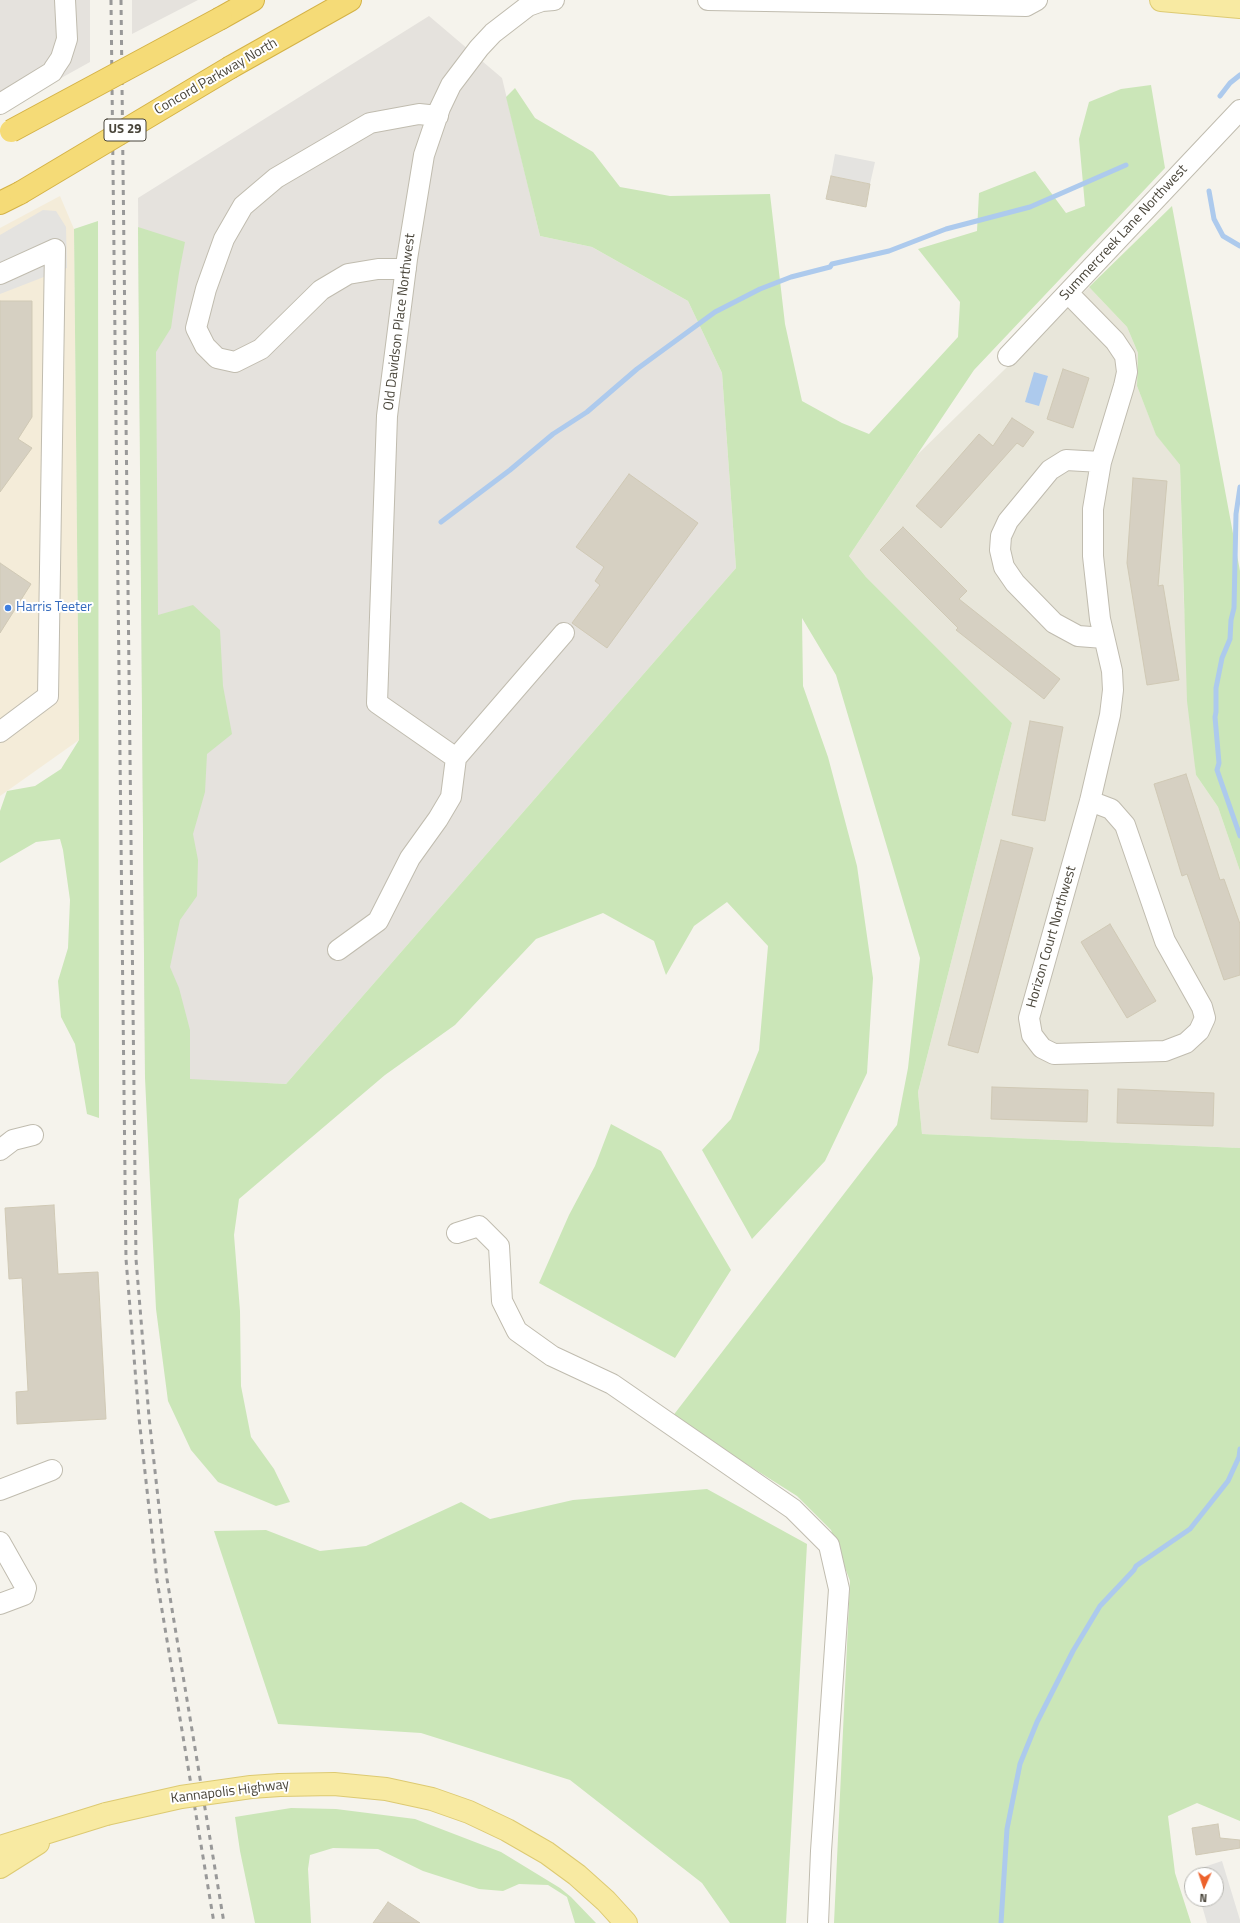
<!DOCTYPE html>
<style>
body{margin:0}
#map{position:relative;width:1240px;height:1923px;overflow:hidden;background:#f5f3ec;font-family:"Titillium Web",sans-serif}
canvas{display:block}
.north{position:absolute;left:1184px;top:1867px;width:40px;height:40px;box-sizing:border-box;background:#fff;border:1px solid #b6b5b0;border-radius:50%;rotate:183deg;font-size:11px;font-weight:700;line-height:16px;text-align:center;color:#49453a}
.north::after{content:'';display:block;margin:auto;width:14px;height:18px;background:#ec612b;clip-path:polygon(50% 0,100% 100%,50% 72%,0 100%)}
</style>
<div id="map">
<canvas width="1240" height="1923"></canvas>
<div class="north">N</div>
</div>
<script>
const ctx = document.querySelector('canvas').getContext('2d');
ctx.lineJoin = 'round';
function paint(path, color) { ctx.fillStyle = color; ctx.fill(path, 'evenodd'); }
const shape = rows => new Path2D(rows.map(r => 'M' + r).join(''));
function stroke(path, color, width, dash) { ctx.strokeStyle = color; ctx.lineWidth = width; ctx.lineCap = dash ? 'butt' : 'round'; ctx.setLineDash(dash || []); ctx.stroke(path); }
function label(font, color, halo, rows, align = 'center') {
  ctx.font = font + ' "Titillium Web",sans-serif'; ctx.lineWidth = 4; ctx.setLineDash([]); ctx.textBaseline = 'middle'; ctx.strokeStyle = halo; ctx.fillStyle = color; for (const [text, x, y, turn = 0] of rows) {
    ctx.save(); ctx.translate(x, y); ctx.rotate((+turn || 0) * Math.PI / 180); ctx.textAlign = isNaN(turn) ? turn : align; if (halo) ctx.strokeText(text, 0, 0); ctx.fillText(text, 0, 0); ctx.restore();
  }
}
paint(shape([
 [1089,287,1127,327,1138,353,1137,386,1156,434,1180,465,1184,606,1196,775,1218,807,1240,871,1240,1148,922,1134,918,1092,1012,723,866,577,849,556,917,455]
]), '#e8e6da');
paint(shape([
 [60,196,74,229,79,740,0,796,0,228]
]), '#f4ecd9');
paint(shape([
 [0,0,90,0,90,62,0,112],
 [132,0,198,0,132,34],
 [429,16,502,78,540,236,592,247,688,301,722,373,736,568,286,1084,145,1078,138,198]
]), '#e5e2dd');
paint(shape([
 [1151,85,1165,168,974,370,849,556,866,577,1012,723,918,1092,922,1134,1240,1148,1240,1821,1197,1803,1168,1816,1175,1873,1191,1923,834,1923,850,1581,831,1530,797,1496,672,1417,897,1125,908,1068,920,958,836,675,802,618,803,686,828,757,857,866,873,978,867,1073,825,1161,752,1239,702,1150,731,1119,759,1050,768,946,727,902,694,926,666,975,654,941,603,913,536,939,455,1025,385,1075,239,1199,234,1235,240,1311,241,1386,251,1437,274,1469,290,1502,276,1506,218,1482,191,1450,168,1401,156,1309,145,1078,138,227,185,242,179,273,171,328,156,352,158,615,193,605,220,630,223,686,232,734,207,754,205,792,193,834,198,860,197,896,180,920,170,967,179,988,190,1030,190,1079,286,1084,736,568,722,373,688,301,592,247,540,236,506,97,515,88,535,118,593,152,620,187,670,196,770,194,785,324,802,401,842,423,869,434,958,337,960,302,918,249,977,231,979,193,1035,171,1066,213,1085,206,1079,139,1089,102,1121,89],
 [1172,206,1240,571,1240,871,1218,807,1196,775,1187,701,1180,465,1156,435,1137,386,1138,353,1127,327,1089,287],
 [98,221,99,1118,87,1114,75,1044,61,1017,58,981,68,948,70,900,63,850,60,839,36,842,0,863,0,811,7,791,35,786,61,769,79,740,74,229],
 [611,1124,661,1151,731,1270,675,1358,539,1283,569,1215,595,1166],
 [707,1489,807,1544,786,1923,730,1923,702,1883,570,1780,421,1733,278,1724,214,1531,266,1530,320,1551,366,1546,461,1502,490,1519,573,1500],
 [291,1808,336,1809,415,1819,501,1852,560,1888,571,1897,596,1923,575,1923,567,1897,548,1885,519,1884,503,1891,479,1889,423,1871,378,1849,333,1848,310,1855,308,1869,311,1923,255,1923,240,1851,235,1817]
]), '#cbe6b8');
paint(shape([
 [835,154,875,162,870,184,831,176],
 [43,210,56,211,66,227,67,268,0,294,0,235],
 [1222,1861,1240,1920,1240,1923,1207,1923,1200,1899,1216,1899,1216,1875,1193,1875,1192,1871]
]), '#e4e3e0');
paint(shape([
 [1034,372,1048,376,1039,406,1025,402]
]), '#adcaed');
stroke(shape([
 [1220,96,1230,83,1240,75],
 [1209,191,1214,219,1223,236,1240,246],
 [1240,487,1236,514,1234,608,1231,620,1230,639,1222,658,1216,688,1216,712,1215,717,1219,763,1217,770,1240,836],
 [441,522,510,470,553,434,587,412,637,369,715,312,760,289,791,277,830,267,832,264,889,251,946,229,1030,207,1126,165],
 [1001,1923,1007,1829,1020,1764,1037,1722,1073,1651,1100,1606,1134,1570,1136,1566,1190,1529,1228,1481,1239,1457,1240,1449]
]), '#adcaed', 5);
const building = shape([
 [831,176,870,184,866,207,826,199,831,176],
 [0,301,32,301,32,417,18,439,32,448,0,492,0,301],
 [1063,369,1089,378,1073,428,1047,419,1063,369],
 [1012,418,1034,432,1023,447,1017,443,941,528,916,506,979,434,993,446,1012,418],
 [629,474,698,523,607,648,572,623,600,585,595,581,604,567,576,547,629,474],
 [1133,478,1167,481,1158,586,1163,585,1179,680,1147,685,1127,563,1133,478],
 [903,527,967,591,959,599,1060,679,1044,699,956,630,958,628,880,550,903,527],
 [0,563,31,584,0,633,0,563],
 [1030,721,1063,727,1045,821,1012,815,1030,721],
 [1186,774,1220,880,1224,879,1240,924,1240,975,1224,980,1187,874,1182,876,1154,784,1186,774],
 [1001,840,1033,848,978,1053,948,1045,1001,840],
 [1110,924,1156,1001,1127,1018,1081,942,1110,924],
 [992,1087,1088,1090,1087,1122,991,1119,992,1087],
 [1118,1089,1214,1093,1213,1126,1117,1123,1118,1089],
 [54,1205,58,1274,98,1272,106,1419,17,1424,16,1392,28,1391,22,1278,9,1279,5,1208,54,1205],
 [1218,1824,1220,1838,1240,1840,1240,1848,1196,1855,1192,1828,1218,1824],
 [388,1902,420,1923,373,1923,388,1902]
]);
paint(building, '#d6d0c2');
stroke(building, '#d0c9b5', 1);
const minor = shape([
 [708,0,938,4,941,0],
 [938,4,1026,6,1037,0],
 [0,104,52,72,55,67,61,58,67,39,65,0],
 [406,269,378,269,348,274,321,290,261,349,235,362,217,358,205,346,196,328,206,289,224,239,243,206,276,178,370,123,419,114,438,116],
 [0,274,55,249,48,696,0,732],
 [1068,293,1115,341,1125,356,1127,372,1124,386,1101,462,1093,509,1093,556,1100,619,1112,671,1113,690,1110,715,1090,801,1029,1018,1032,1035,1042,1048,1054,1054,1165,1051,1186,1043,1199,1031,1205,1018,1202,1007,1165,941,1125,825,1111,809,1090,801],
 [1008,356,1240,110],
 [1101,462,1066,460,1050,470,1008,521,1001,536,1000,550,1004,567,1015,583,1054,623,1078,636,1104,638],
 [456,758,564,633],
 [338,950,378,921,410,858,438,819,451,797,456,758,377,703,387,416,407,259,424,155,440,108,451,85,479,48,493,33,528,6,542,1,554,0],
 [0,1150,13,1140,33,1135],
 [457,1233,479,1226,499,1246,502,1301,517,1331,552,1356,612,1384,793,1509,829,1545,839,1589,821,1851,818,1923],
 [0,1490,52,1470],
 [0,1542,26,1588,24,1595,0,1604]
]);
const major = shape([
 [1161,0,1240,7],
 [280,1785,334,1784,386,1789,432,1799,469,1812,507,1830,547,1853,577,1875,606,1901,626,1923],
 [0,1847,106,1814],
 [0,1867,38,1843]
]);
const highway = shape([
 [221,18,253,0],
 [231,67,350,0],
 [0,203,20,193]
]);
stroke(minor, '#c0bcaf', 22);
stroke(major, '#ddca72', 24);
stroke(highway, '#d4b246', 24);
stroke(minor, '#fff', 20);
stroke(major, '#f8eaa2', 22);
stroke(highway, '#f5db77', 22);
stroke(shape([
 [111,0,126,1259,139,1418,157,1580,214,1923],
 [121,0,136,1259,149,1417,167,1579,224,1923]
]), '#999', 3, [5, 5]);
const majorBridge = shape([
 [106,1814,181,1797,251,1787,280,1785]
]);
const highwayBridge = shape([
 [11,131,221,18],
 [20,193,231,67]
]);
stroke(majorBridge, '#ddca72', 24, []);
stroke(highwayBridge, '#d4b246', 24, []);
stroke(majorBridge, '#f8eaa2', 22);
stroke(highwayBridge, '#f5db77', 22);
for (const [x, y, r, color] of [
 [8,608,4,"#3f7fe0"]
]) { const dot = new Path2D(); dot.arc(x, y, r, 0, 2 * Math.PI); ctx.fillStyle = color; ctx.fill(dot); stroke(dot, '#fff', 1.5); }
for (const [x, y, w] of [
 [125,130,42]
]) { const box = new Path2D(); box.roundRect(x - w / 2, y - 11, w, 22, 3); ctx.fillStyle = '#fff'; ctx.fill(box); stroke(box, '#49453a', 1); }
label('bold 13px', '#49453a', null, [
 ["US 29",125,130]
]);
label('14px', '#49453a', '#fff', [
 ["Concord Parkway North",216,77,-30],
 ["Summercreek Lane Northwest",1124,233,-47],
 ["Old Davidson Place Northwest",400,322,-83],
 ["Horizon Court Northwest",1052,937,-74],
 ["Kannapolis Highway",230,1792,-7]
]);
label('14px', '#366cbe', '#fff', [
 ["Harris Teeter",16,608]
], 'left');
</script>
